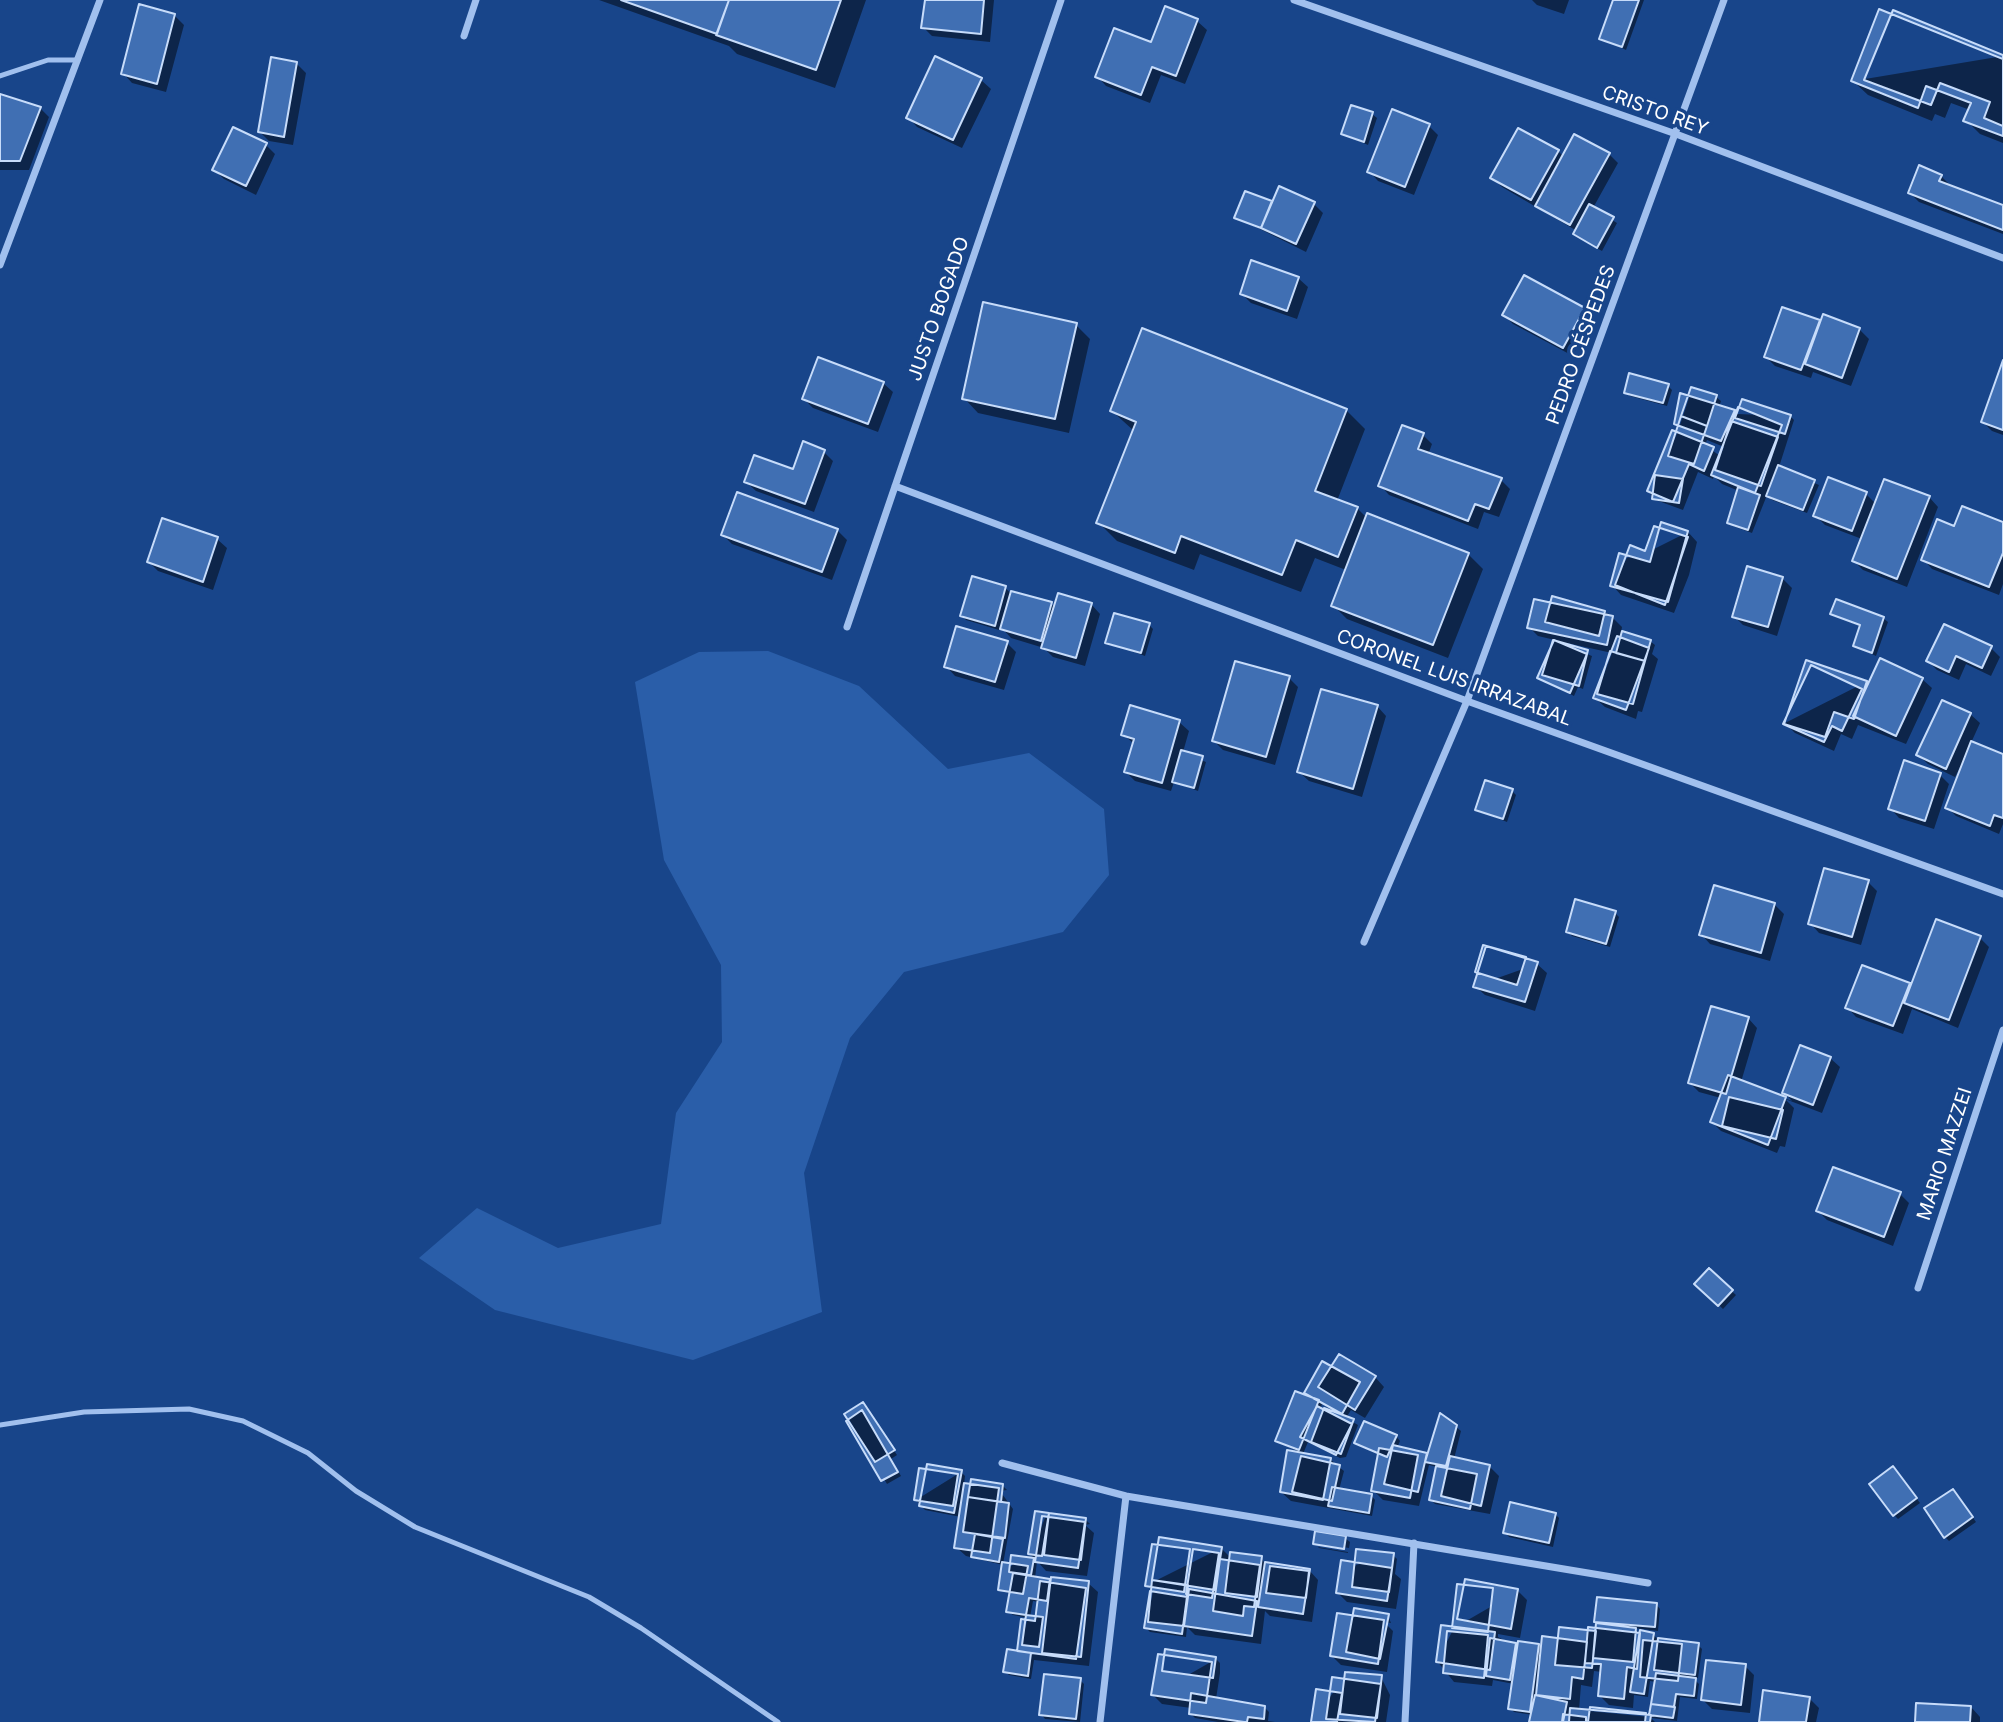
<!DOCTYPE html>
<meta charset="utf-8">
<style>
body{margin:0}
canvas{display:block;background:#18458a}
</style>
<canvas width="2003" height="1722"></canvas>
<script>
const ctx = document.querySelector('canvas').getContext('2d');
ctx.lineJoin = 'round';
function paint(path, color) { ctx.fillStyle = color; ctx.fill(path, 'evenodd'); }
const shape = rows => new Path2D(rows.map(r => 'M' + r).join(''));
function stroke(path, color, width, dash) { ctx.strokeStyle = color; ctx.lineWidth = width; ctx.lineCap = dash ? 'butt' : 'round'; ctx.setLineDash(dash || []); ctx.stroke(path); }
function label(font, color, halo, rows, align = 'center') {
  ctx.font = font + ' Inter,sans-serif'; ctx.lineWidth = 7; ctx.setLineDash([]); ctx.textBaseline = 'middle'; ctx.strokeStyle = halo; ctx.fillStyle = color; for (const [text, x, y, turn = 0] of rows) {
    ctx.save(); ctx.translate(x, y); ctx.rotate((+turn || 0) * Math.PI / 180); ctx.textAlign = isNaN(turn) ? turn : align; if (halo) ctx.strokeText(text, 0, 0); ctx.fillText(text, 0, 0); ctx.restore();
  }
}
paint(shape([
 [768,651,859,686,948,769,1029,753,1104,809,1109,875,1063,932,904,972,850,1038,804,1173,822,1312,693,1360,495,1310,419,1258,477,1208,558,1248,661,1224,676,1113,722,1042,721,965,664,860,635,682,699,652]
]), '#2a5ea9');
paint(shape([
 [599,0,866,0,835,88,737,54,729,46],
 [926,0,994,0,990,42,932,36,923,27],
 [1532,0,1569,0,1564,14,1537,5],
 [1615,0,1644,0,1626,50,1601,38],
 [174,15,184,25,166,92,132,83,123,73],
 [1197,21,1207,30,1185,84,1161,75,1150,103,1106,86,1097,76],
 [2003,56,2003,143,1980,134,1966,120,1970,110,1951,103,1945,118,1935,114,1932,121,1868,95,1853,81],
 [936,58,981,80,991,89,962,148,917,127,908,117],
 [296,63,306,73,293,145,269,141,260,132],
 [0,96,40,108,49,117,29,170,0,170],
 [1372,114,1377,118,1368,145,1343,134],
 [1429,126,1438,135,1414,195,1378,181,1369,171],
 [266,145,275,154,256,195,224,179,214,170],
 [1558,151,1564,157,1609,154,1618,163,1593,208,1617,223,1602,251,1579,238,1577,231,1502,187,1492,177],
 [1941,176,1950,185,2003,207,2003,234,1919,202,1910,193],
 [1271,203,1313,203,1323,213,1306,252,1236,217],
 [1298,278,1308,287,1297,319,1251,303,1242,294],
 [1584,309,1593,319,1573,356,1513,324,1504,315],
 [1783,309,1821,323,1859,329,1869,339,1851,386,1813,372,1811,378,1775,366,1766,357],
 [1076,325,1090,339,1069,433,978,413,964,398],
 [2003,365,2003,435,1992,431,1983,422],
 [883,383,893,392,878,432,813,408,804,399],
 [1668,386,1672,390,1667,406,1630,396,1626,392],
 [1692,389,1716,397,1721,401,1719,407,1737,414,1790,416,1794,420,1779,467,1819,485,1807,513,1772,500,1767,495,1752,533,1733,526,1729,522,1739,491,1722,484,1714,476,1713,479,1698,472,1683,510,1653,499,1649,491,1677,434],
 [1707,440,1724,447,1720,456,1705,445],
 [1346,410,1365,429,1337,501,1357,508,1367,518,1368,516,1469,555,1483,569,1448,658,1347,619,1333,605,1346,570,1315,558,1301,592,1200,554,1194,570,1117,541,1099,523,1134,431,1112,411],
 [1423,435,1432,444,1428,455,1501,480,1510,489,1499,517,1484,512,1478,529,1389,495,1380,485],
 [824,452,833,461,814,512,756,491,746,482,794,471],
 [1866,494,1876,504,1929,497,1938,507,1907,587,1863,570,1854,561,1862,539,1825,525,1815,515],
 [163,520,217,539,227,548,213,590,158,571,149,562],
 [2003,524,2003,584,1999,595,1932,569,1923,559,1955,528],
 [837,530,847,540,832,580,732,544,723,535],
 [1688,532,1697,542,1689,575,1674,613,1621,595,1612,585,1627,558,1646,553],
 [1782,578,1792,588,1777,636,1743,625,1734,616],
 [1005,588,1012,594,1051,604,1055,608,1091,604,1100,614,1085,666,1053,657,1044,648,1011,638,1000,626,999,630,966,620,962,616],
 [1553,598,1609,614,1622,627,1621,633,1650,641,1655,645,1652,654,1658,659,1642,712,1638,711,1636,719,1605,707,1595,698,1612,653,1567,643,1567,646,1592,656,1583,689,1578,687,1574,696,1539,678,1555,640,1538,636,1529,627,1552,604],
 [1832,614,1883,618,1888,622,1876,656,1855,646,1862,627],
 [1149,625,1153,629,1145,656,1107,642],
 [1007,643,1016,652,1004,690,955,676,946,666],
 [1991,648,2000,657,1991,676,1966,664,1959,680,1937,670,1928,661],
 [1289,678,1298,687,1275,765,1223,750,1214,741],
 [1922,679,1932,688,1906,744,1858,725,1852,739,1841,734,1834,751,1795,733,1785,723,1866,682,1869,685],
 [1377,706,1386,716,1362,797,1309,781,1299,772],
 [1970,714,1980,723,1971,743,2003,756,2003,824,1999,834,1956,816,1947,807,1963,768,1960,767,1955,777,1928,764,1918,755],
 [1179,722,1189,731,1183,752,1206,762,1198,791,1174,782,1171,791,1135,781,1126,772,1134,744,1123,734],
 [1940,775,1949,784,1934,829,1899,818,1890,808],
 [1512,791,1516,795,1507,822,1477,810],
 [1868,882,1877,891,1861,945,1819,933,1810,923],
 [1774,904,1784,914,1770,961,1710,944,1701,934],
 [1615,913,1619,917,1610,947,1572,936,1568,932],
 [1980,938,1989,947,1958,1028,1912,1009,1903,1034,1856,1017,1847,1007,1863,967,1912,986],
 [1537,964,1547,973,1535,1011,1485,995,1475,986],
 [1748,1018,1757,1028,1741,1082,1792,1101,1784,1092,1830,1058,1840,1067,1822,1113,1785,1099,1794,1108,1785,1147,1780,1146,1777,1153,1721,1131,1712,1122,1721,1098,1699,1092,1690,1083],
 [1900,1194,1909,1203,1893,1246,1827,1220,1818,1211],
 [1709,1270,1736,1295,1723,1309,1697,1284],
 [1323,1364,1375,1377,1384,1387,1365,1418,1351,1410,1346,1418,1358,1425,1346,1457,1340,1458,1308,1442,1303,1454,1330,1459,1339,1467,1344,1471,1339,1490,1371,1495,1375,1500,1372,1516,1291,1501,1281,1492,1299,1452,1278,1441],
 [1322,1404,1342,1414,1341,1416,1320,1409],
 [863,1404,897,1455,891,1459,901,1476,887,1484,846,1414],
 [1456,1427,1461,1431,1454,1459,1490,1467,1499,1476,1490,1514,1435,1504,1431,1500,1437,1467,1429,1465,1419,1506,1383,1500,1373,1490,1380,1455,1356,1443,1396,1436,1400,1441,1397,1448,1429,1455],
 [961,1472,965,1476,964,1485,1003,1486,1007,1490,1000,1491,1013,1509,1003,1564,1012,1566,1013,1557,1036,1560,1030,1554,1045,1518,1086,1520,1090,1524,1085,1525,1094,1533,1087,1576,1046,1571,1037,1561,1035,1579,1044,1583,1088,1583,1098,1592,1089,1666,1034,1660,1031,1679,1009,1675,1005,1671,1018,1652,1028,1618,1013,1615,1008,1611,1011,1594,1000,1589,1003,1565,966,1556,956,1547,961,1517,925,1510,916,1500],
 [1033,1601,1039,1602,1037,1618,1030,1617],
 [1897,1472,1920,1503,1898,1519,1894,1515],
 [1957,1495,1976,1522,1949,1541,1945,1537],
 [1555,1514,1559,1518,1553,1547,1509,1537,1505,1532],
 [1317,1533,1345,1538,1350,1542,1349,1548,1317,1543,1317,1546],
 [1318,1547,1348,1552,1348,1553,1319,1548],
 [1221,1548,1231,1558,1261,1558,1265,1564,1309,1570,1318,1580,1312,1622,1270,1616,1265,1611,1261,1644,1195,1635,1187,1627,1186,1637,1150,1632,1146,1628,1153,1591,1147,1585],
 [1393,1555,1397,1559,1395,1574,1401,1579,1396,1609,1347,1602,1338,1593,1356,1565],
 [1518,1591,1527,1600,1520,1638,1498,1634,1498,1637,1519,1648,1539,1645,1543,1649,1559,1640,1597,1630,1598,1599,1656,1604,1660,1609,1658,1631,1634,1628,1642,1636,1653,1634,1658,1640,1698,1645,1702,1649,1698,1678,1693,1678,1699,1684,1697,1699,1680,1697,1677,1721,1651,1718,1655,1722,1531,1722,1533,1715,1514,1712,1510,1708,1514,1684,1493,1680,1492,1686,1454,1682,1437,1661,1454,1628],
 [1594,1671,1602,1672,1600,1696,1609,1705,1633,1708,1634,1695,1648,1697,1650,1681,1656,1682,1650,1717,1579,1710,1581,1685,1592,1687],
 [1388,1616,1391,1623,1384,1622,1393,1631,1387,1672,1341,1665,1332,1656,1354,1617],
 [1216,1659,1220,1663,1220,1673,1216,1699,1265,1708,1269,1712,1268,1721,1275,1722,1218,1722,1195,1718,1191,1714,1191,1708,1162,1704,1153,1695],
 [1745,1666,1754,1675,1750,1713,1712,1709,1703,1700],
 [1381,1677,1390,1695,1386,1722,1312,1722,1332,1694,1346,1680],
 [1080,1680,1084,1684,1080,1722,1045,1719,1041,1714],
 [1809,1698,1819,1708,1816,1722,1761,1722],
 [1971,1707,1980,1717,1980,1722,1917,1722]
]), '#0007');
const building = shape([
 [621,0,729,0,717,34,621,0],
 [729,0,841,0,816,70,716,35,729,0],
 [925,0,984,0,981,34,921,28,925,0],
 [1613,0,1639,0,1622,47,1599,39,1613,0],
 [139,4,175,14,157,84,121,74,139,4],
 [1165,6,1198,19,1176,76,1152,67,1141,95,1095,77,1114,28,1151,42,1165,6],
 [1879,9,2003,59,2003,136,1963,121,1971,103,1926,86,1918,108,1851,81,1879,9],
 [1893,10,2003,55,2003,126,1984,118,1990,102,1940,83,1931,105,1864,80,1893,10],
 [935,56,982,78,953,140,906,118,935,56],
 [271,57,297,62,284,137,258,132,271,57],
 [0,94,41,107,20,161,0,161,0,94],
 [1351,105,1373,112,1364,142,1341,134,1351,105],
 [1392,109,1430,124,1405,187,1367,172,1392,109],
 [233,127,267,143,246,186,212,170,233,127],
 [1518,128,1559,150,1531,200,1490,178,1518,128],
 [1574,134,1610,153,1570,225,1535,206,1574,134],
 [1919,165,1942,175,1939,181,2003,205,2003,230,1908,193,1919,165],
 [1279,186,1315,202,1296,244,1261,228,1279,186],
 [1245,191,1272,201,1261,228,1234,218,1245,191],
 [1589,204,1614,217,1597,248,1573,234,1589,204],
 [1251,260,1299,277,1287,311,1240,294,1251,260],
 [1524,275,1585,308,1563,348,1502,315,1524,275],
 [983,302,1077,323,1055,419,962,399,983,302],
 [1782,307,1820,320,1801,370,1764,357,1782,307],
 [1823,314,1860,328,1842,378,1805,364,1823,314],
 [1142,328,1347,409,1315,491,1358,507,1338,557,1296,540,1282,575,1181,536,1175,553,1096,523,1136,422,1110,411,1142,328],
 [818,357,884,382,868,424,802,399,818,357],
 [2003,360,2003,430,1981,422,2003,360],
 [1629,373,1669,384,1663,403,1624,393,1629,373],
 [1691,387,1717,395,1707,426,1681,416,1691,387],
 [1680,393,1735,410,1721,441,1674,424,1680,393],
 [1742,399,1791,415,1785,434,1735,418,1742,399],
 [1738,407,1782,425,1755,493,1711,475,1738,407],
 [1681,416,1707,426,1694,464,1668,456,1681,416],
 [1731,421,1778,437,1761,486,1715,470,1731,421],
 [1402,425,1424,433,1418,449,1502,478,1489,509,1475,504,1468,521,1378,486,1402,425],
 [1672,430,1714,447,1704,471,1689,464,1673,502,1647,491,1672,430],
 [803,441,825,450,805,504,744,482,754,455,793,469,803,441],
 [1778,465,1815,480,1803,510,1766,496,1778,465],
 [1655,475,1683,479,1679,503,1652,499,1655,475],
 [1828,477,1867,492,1852,531,1813,516,1828,477],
 [1884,479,1930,496,1897,579,1852,561,1884,479],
 [1738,487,1760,495,1748,530,1727,523,1738,487],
 [737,492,838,529,822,572,721,535,737,492],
 [1962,506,2003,522,2003,553,1989,587,1921,560,1937,519,1954,526,1962,506],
 [1367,513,1469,553,1433,645,1331,606,1367,513],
 [162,518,218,537,203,582,147,562,162,518],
 [1661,522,1688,531,1668,602,1610,586,1619,553,1650,562,1661,522],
 [1654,526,1688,537,1665,605,1615,585,1630,545,1645,551,1654,526],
 [1747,566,1783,577,1768,627,1732,617,1747,566],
 [972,576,1006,586,995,626,960,616,972,576],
 [1011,591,1052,602,1041,641,1000,629,1011,591],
 [1058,593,1092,603,1076,658,1041,648,1058,593],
 [1552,596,1605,611,1599,636,1545,622,1552,596],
 [1534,599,1613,616,1607,645,1527,628,1534,599],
 [1836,599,1884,617,1872,653,1853,646,1860,625,1830,614,1836,599],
 [1114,613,1150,623,1141,653,1105,643,1114,613],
 [1944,624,1992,646,1982,668,1956,656,1949,672,1926,661,1944,624],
 [956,626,1008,641,995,682,944,667,956,626],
 [1622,631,1651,640,1645,661,1616,653,1622,631],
 [1617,636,1649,648,1626,710,1593,698,1617,636],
 [1553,640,1588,650,1579,686,1542,675,1553,640],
 [1554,640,1587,654,1570,693,1537,678,1554,640],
 [1610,651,1645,661,1633,704,1597,694,1610,651],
 [1880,658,1923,678,1896,736,1853,716,1880,658],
 [1806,660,1867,681,1854,719,1834,712,1825,737,1784,724,1806,660],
 [1235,661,1290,676,1266,757,1212,741,1235,661],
 [1811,665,1862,689,1842,731,1832,726,1824,742,1783,724,1811,665],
 [1321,689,1378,705,1353,789,1297,772,1321,689],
 [1942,700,1971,713,1946,769,1916,755,1942,700],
 [1130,705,1180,720,1162,783,1124,772,1134,739,1121,735,1130,705],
 [1971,741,2003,754,2003,818,1994,815,1990,826,1945,808,1971,741],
 [1181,750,1203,756,1194,788,1172,782,1181,750],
 [1904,760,1941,773,1925,821,1888,809,1904,760],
 [1485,780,1513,789,1503,819,1475,810,1485,780],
 [1824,868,1869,880,1852,937,1808,924,1824,868],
 [1714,885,1775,903,1761,953,1699,935,1714,885],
 [1575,899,1616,911,1606,944,1566,932,1575,899],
 [1936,919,1981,936,1949,1020,1904,1003,1936,919],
 [1483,945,1526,957,1517,985,1475,972,1483,945],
 [1486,946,1538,962,1525,1002,1473,987,1486,946],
 [1862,965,1910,983,1893,1026,1845,1008,1862,965],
 [1711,1006,1749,1017,1726,1094,1688,1083,1711,1006],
 [1800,1045,1831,1057,1813,1105,1782,1093,1800,1045],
 [1728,1075,1786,1097,1768,1145,1710,1122,1728,1075],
 [1729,1097,1783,1110,1776,1139,1722,1126,1729,1097],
 [1833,1167,1901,1192,1884,1237,1816,1211,1833,1167],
 [1709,1268,1733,1290,1718,1306,1694,1284,1709,1268],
 [1339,1354,1376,1376,1355,1410,1318,1387,1339,1354],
 [1322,1361,1360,1382,1342,1414,1304,1393,1322,1361],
 [1295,1391,1319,1400,1299,1450,1275,1441,1295,1391],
 [863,1402,895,1450,875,1462,844,1414,863,1402],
 [1317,1406,1352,1424,1336,1455,1300,1437,1317,1406],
 [1324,1408,1354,1419,1341,1454,1311,1442,1324,1408],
 [862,1410,898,1472,881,1481,846,1421,862,1410],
 [1440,1413,1457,1425,1446,1466,1425,1462,1440,1413],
 [1364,1421,1397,1435,1387,1457,1354,1443,1364,1421],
 [1393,1445,1427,1453,1418,1492,1384,1484,1393,1445],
 [1379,1448,1418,1455,1410,1498,1371,1491,1379,1448],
 [1287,1450,1331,1458,1323,1500,1280,1492,1287,1450],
 [1301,1456,1340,1465,1332,1501,1292,1492,1301,1456],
 [1450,1456,1490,1465,1481,1506,1441,1496,1450,1456],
 [927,1464,962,1470,954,1513,919,1506,927,1464],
 [1436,1466,1477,1474,1470,1509,1429,1500,1436,1466],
 [1893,1466,1917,1498,1893,1516,1869,1484,1893,1466],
 [919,1468,958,1474,953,1506,914,1500,919,1468],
 [971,1479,1003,1484,1001,1502,968,1497,971,1479],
 [964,1483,999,1488,990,1553,954,1548,964,1483],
 [1332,1487,1372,1494,1369,1513,1328,1506,1332,1487],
 [1953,1489,1973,1517,1944,1538,1924,1508,1953,1489],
 [968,1497,1009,1503,1005,1538,963,1532,968,1497],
 [1510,1502,1556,1513,1549,1543,1503,1533,1510,1502],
 [1035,1511,1049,1513,1042,1556,1028,1554,1035,1511],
 [1049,1513,1086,1518,1081,1560,1044,1555,1049,1513],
 [1042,1516,1085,1522,1078,1568,1035,1562,1042,1516],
 [1315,1531,1346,1536,1344,1549,1313,1544,1315,1531],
 [975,1534,1003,1539,999,1562,971,1557,975,1534],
 [1159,1537,1222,1547,1215,1590,1152,1580,1159,1537],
 [1152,1544,1190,1549,1184,1592,1145,1586,1152,1544],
 [1193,1549,1219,1553,1212,1598,1186,1594,1193,1549],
 [1356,1549,1394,1553,1389,1592,1352,1587,1356,1549],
 [1230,1552,1262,1556,1257,1597,1225,1593,1230,1552],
 [1011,1555,1034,1558,1031,1575,1009,1572,1011,1555],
 [1220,1559,1260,1565,1254,1607,1244,1606,1243,1616,1213,1611,1220,1559],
 [1341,1560,1392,1568,1387,1601,1336,1593,1341,1560],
 [1002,1562,1028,1566,1023,1594,998,1590,1002,1562],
 [1265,1562,1310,1569,1303,1614,1258,1607,1265,1562],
 [1270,1566,1309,1571,1306,1598,1266,1593,1270,1566],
 [1013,1573,1050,1579,1047,1601,1029,1598,1026,1615,1006,1612,1013,1573],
 [1051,1577,1089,1581,1081,1657,1042,1653,1051,1577],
 [1465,1579,1518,1589,1511,1629,1457,1619,1465,1579],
 [1152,1580,1188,1585,1184,1626,1148,1622,1152,1580],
 [1040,1581,1086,1588,1076,1659,1017,1651,1021,1619,1035,1621,1040,1581],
 [1457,1584,1493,1588,1488,1632,1452,1628,1457,1584],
 [1189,1589,1257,1601,1252,1636,1184,1626,1189,1589],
 [1150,1591,1187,1597,1182,1634,1144,1628,1150,1591],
 [1597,1597,1657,1603,1655,1627,1594,1622,1597,1597],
 [1354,1608,1389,1614,1380,1659,1346,1652,1354,1608],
 [1337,1613,1384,1620,1378,1664,1330,1656,1337,1613],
 [1026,1615,1043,1617,1039,1647,1022,1645,1026,1615],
 [1596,1623,1636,1628,1633,1662,1593,1658,1596,1623],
 [1441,1625,1495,1632,1490,1670,1436,1662,1441,1625],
 [1559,1627,1596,1631,1592,1668,1555,1665,1559,1627],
 [1588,1627,1640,1633,1637,1669,1627,1667,1624,1699,1598,1696,1601,1664,1585,1663,1588,1627],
 [1640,1630,1654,1633,1644,1694,1630,1692,1640,1630],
 [1447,1631,1488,1635,1484,1678,1443,1673,1447,1631],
 [1542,1636,1587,1642,1583,1679,1572,1677,1570,1699,1536,1695,1542,1636],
 [1490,1638,1516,1643,1510,1680,1486,1676,1490,1638],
 [1658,1638,1699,1643,1695,1675,1654,1670,1658,1638],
 [1643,1640,1682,1644,1678,1681,1640,1677,1643,1640],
 [1518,1641,1539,1644,1530,1712,1508,1709,1518,1641],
 [1007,1649,1031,1653,1028,1676,1003,1672,1007,1649],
 [1165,1649,1216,1657,1213,1678,1162,1671,1165,1649],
 [1158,1654,1212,1662,1206,1703,1151,1695,1158,1654],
 [1706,1660,1746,1664,1741,1705,1701,1700,1706,1660],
 [1345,1672,1382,1675,1377,1718,1340,1714,1345,1672],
 [1656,1673,1696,1678,1694,1696,1676,1694,1674,1707,1651,1704,1656,1673],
 [1044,1674,1081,1678,1076,1719,1039,1715,1044,1674],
 [1332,1677,1381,1684,1375,1722,1326,1719,1332,1677],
 [1316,1689,1342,1693,1337,1722,1311,1722,1316,1689],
 [1763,1690,1810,1697,1806,1722,1759,1722,1763,1690],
 [1191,1693,1265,1706,1264,1719,1248,1717,1247,1722,1244,1722,1189,1714,1191,1693],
 [1535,1695,1567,1702,1563,1722,1529,1722,1535,1695],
 [1916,1703,1971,1706,1970,1722,1915,1722,1916,1703],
 [1651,1704,1675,1707,1673,1718,1649,1715,1651,1704],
 [1590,1707,1646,1713,1645,1722,1588,1722,1590,1707],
 [1570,1708,1651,1715,1650,1722,1569,1722,1570,1708],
 [1563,1714,1586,1717,1586,1722,1562,1722,1563,1714]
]);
paint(building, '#406fb3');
stroke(building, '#c7dcfa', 2);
stroke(shape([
 [0,76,48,60,78,60],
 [0,1425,84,1412,189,1409,243,1421,308,1453,356,1491,415,1527,589,1597,641,1628,778,1722]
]), '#a1c0ee', 5);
stroke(shape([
 [1294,0,1676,134,2003,258],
 [464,36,476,0],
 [0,265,100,0],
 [895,486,1467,701,2003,894],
 [847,627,1061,0],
 [1364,942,1467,701,1724,0],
 [1918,1288,2003,1030],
 [1002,1463,1126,1496,1648,1583],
 [1100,1722,1126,1496],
 [1405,1722,1414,1543]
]), '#a1c0ee', 7);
label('19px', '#fff', '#18458a', [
 ["CRISTO REY",1655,111,20],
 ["JUSTO BOGADO",939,309,-71],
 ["PEDRO CÉSPEDES",1581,345,-70],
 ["CORONEL LUIS IRRAZABAL",1454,678,20],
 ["MARIO MAZZEI",1945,1154,-72]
]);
</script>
